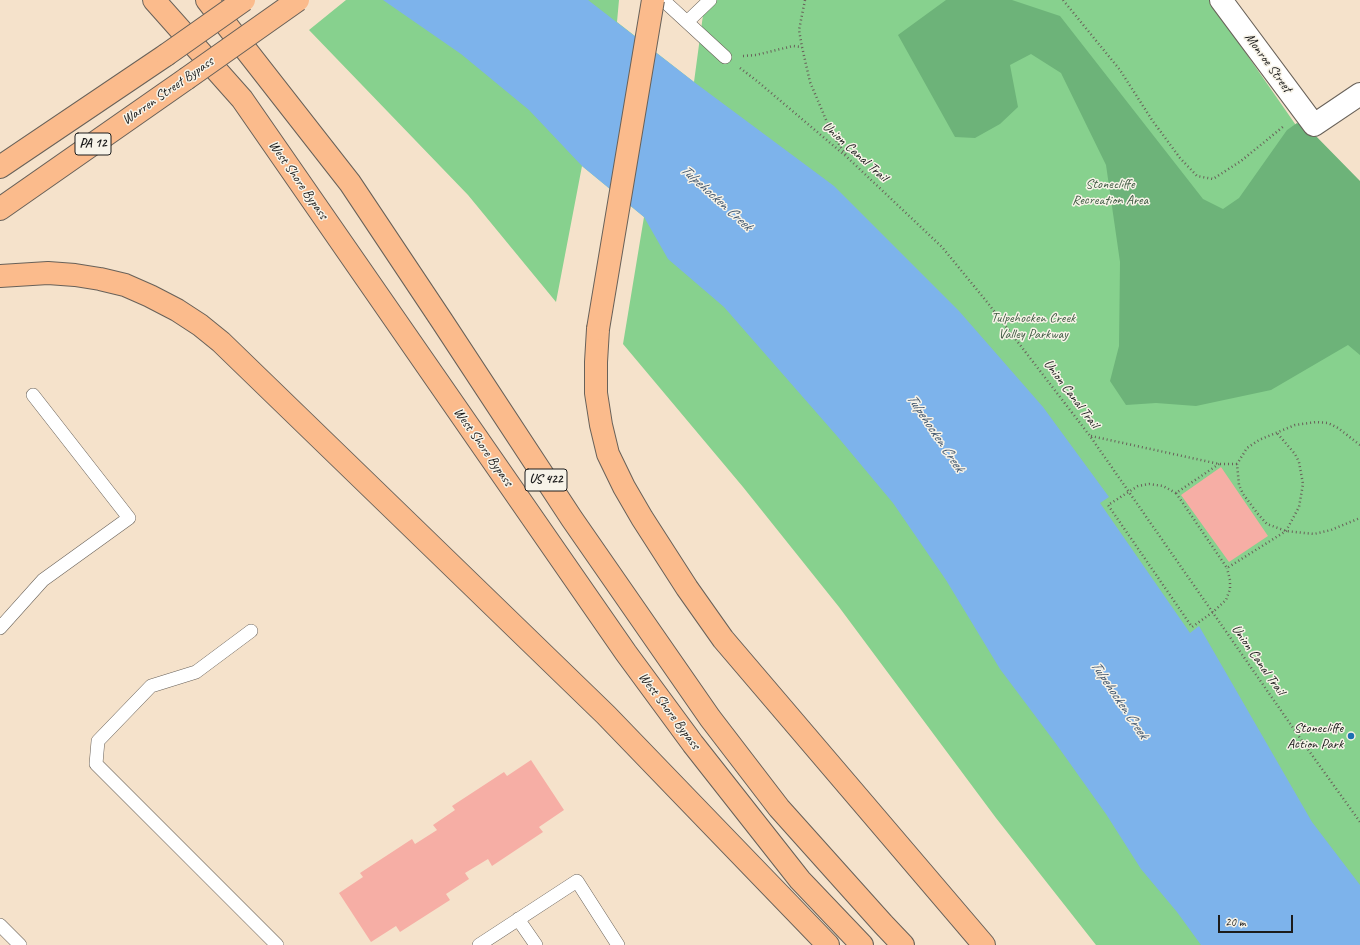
<!DOCTYPE html>
<style>
body{margin:0}
#map{position:relative;width:1360px;height:945px;overflow:hidden;background:#f5e2cb;font-family:Caveat,sans-serif}
canvas{display:block}
.scale{position:absolute;left:1218px;top:915px;width:75px;height:18px;box-sizing:border-box;border:2px solid #1c1c1c;border-top:0;padding-left:5px;font-size:12px;line-height:14px;white-space:nowrap;color:#1c1c1c;-webkit-text-stroke:3px #f7f3e8;paint-order:stroke}
</style>
<div id="map">
<canvas width="1360" height="945"></canvas>
<div class="scale">20 m</div>
</div>
<script>
const ctx = document.querySelector('canvas').getContext('2d');
ctx.lineJoin = 'round';
function paint(path, color) { ctx.fillStyle = color; ctx.fill(path, 'evenodd'); }
const shape = rows => new Path2D(rows.map(r => 'M' + r).join(''));
function stroke(path, color, width, dash) { ctx.strokeStyle = color; ctx.lineWidth = width; ctx.lineCap = dash ? 'butt' : 'round'; ctx.setLineDash(dash || []); ctx.stroke(path); }
function label(font, color, halo, rows, align = 'center') {
  ctx.font = font + ' Caveat,sans-serif'; ctx.lineWidth = 3; ctx.setLineDash([]); ctx.textBaseline = 'middle'; ctx.strokeStyle = halo; ctx.fillStyle = color; for (const [text, x, y, turn = 0] of rows) {
    ctx.save(); ctx.translate(x, y); ctx.rotate((+turn || 0) * Math.PI / 180); ctx.textAlign = isNaN(turn) ? turn : align; if (halo) ctx.strokeText(text, 0, 0); ctx.fillText(text, 0, 0); ctx.restore();
  }
}
paint(shape([
 [346,0,619,0,617,22,694,82,705,0,1209,0,1309,144,1360,213,1360,945,1096,945,996,818,839,607,743,487,623,344,644,217,582,166,556,302,468,195,309,30]
]), '#87d18e');
paint(shape([
 [946,0,1012,0,1060,16,1203,199,1223,209,1239,198,1287,130,1297,123,1310,130,1360,181,1360,355,1348,345,1271,390,1196,406,1156,403,1126,405,1110,381,1119,346,1120,262,1106,165,1061,73,1031,54,1010,65,1018,107,1000,124,975,138,955,137,898,35]
]), '#6db379');
paint(shape([
 [383,0,588,0,694,82,834,186,959,311,1043,407,1109,497,1100,503,1190,633,1199,626,1312,822,1360,885,1360,945,1201,945,1177,912,1141,869,1106,814,1054,741,1000,669,946,580,893,503,837,436,724,307,668,259,644,217,582,166,529,110,461,54]
]), '#7db3eb');
paint(shape([
 [1221,467,1268,536,1229,562,1181,495],
 [531,760,564,810,539,827,543,832,492,866,488,859,465,873,469,879,446,894,450,900,400,932,396,926,371,942,339,893,363,877,360,873,412,839,415,844,437,830,433,825,455,810,452,806,504,772,507,776]
]), '#f6aea5');
const lane = shape([
 [663,0,725,57],
 [687,22,710,0],
 [0,628,43,580,129,518,33,395],
 [251,631,196,672,151,686,98,741,96,764,277,945],
 [518,919,536,945],
 [0,925,20,945],
 [479,945,577,881,618,945]
]);
const street = shape([
 [1221,0,1314,125,1360,94]
]);
const highway = shape([
 [154,0,242,99,626,653,693,744,800,880,862,945],
 [207,0,350,183,442,321,572,519,710,718,779,808,883,924,903,945],
 [0,167,166,55],
 [0,209,186,79],
 [0,276,48,273,75,275,100,279,125,285,150,296,177,310,200,325,221,342,606,715,828,945],
 [598,329,596,362,596,393,601,425,608,454,624,487,642,518,687,588,723,639,984,945]
]);
stroke(lane, '#686159', 14);
stroke(street, '#686159', 24);
stroke(highway, '#686159', 24);
stroke(shape([
 [805,0,799,30,802,47,810,82,832,134,846,155],
 [1063,0,1120,70,1152,120,1180,158,1197,176,1213,179,1241,161,1284,126],
 [743,56,756,55,793,46,802,47],
 [740,68,757,81,848,158,942,247,987,302,1090,436,1314,758,1360,822],
 [1091,436,1219,464,1237,464],
 [1360,445,1338,428,1328,423,1316,422,1295,425,1259,440,1247,448,1237,464,1239,485,1243,494,1258,514,1267,524,1286,531,1314,534,1331,530,1360,518],
 [1219,464,1176,493,1227,568,1286,531,1299,507,1303,484,1299,462,1295,454,1277,433],
 [1176,493,1163,486,1149,484,1138,486,1108,505,1192,627,1213,612,1226,600,1230,589,1230,580,1227,568]
]), '#686159', 2.5, [1, 3]);
stroke(lane, '#fff', 13);
stroke(street, '#fff', 22);
stroke(highway, '#fbbb8c', 22);
const highwayBridge = shape([
 [166,55,244,0],
 [186,79,298,0],
 [598,329,653,0]
]);
stroke(highwayBridge, '#686159', 24, []);
stroke(highwayBridge, '#fbbb8c', 22);
for (const [x, y, r, color] of [
 [1351,736,4,"#1f6fb2"]
]) { const dot = new Path2D(); dot.arc(x, y, r, 0, 2 * Math.PI); ctx.fillStyle = color; ctx.fill(dot); stroke(dot, '#f7f3e8', 1.5); }
for (const [x, y, w] of [
 [93,144,36],
 [546,480,42]
]) { const box = new Path2D(); box.roundRect(x - w / 2, y - 11, w, 22, 3); ctx.fillStyle = '#f7f3e8'; ctx.fill(box); stroke(box, '#1c1c1c', 1); }
label('bold 13px', '#1c1c1c', null, [
 ["PA 12",93,144],
 ["US 422",546,480]
]);
label('14px', '#1c1c1c', '#f7f3e8', [
 ["Monroe Street",1268,63,54],
 ["Warren Street Bypass",168,91,-35],
 ["Union Canal Trail",855,152,42],
 ["West Shore Bypass",298,180,55],
 ["Union Canal Trail",1071,394,53],
 ["West Shore Bypass",483,447,55],
 ["Union Canal Trail",1258,660,55],
 ["West Shore Bypass",669,711,53]
]);
label('14px', '#415b44', '#f7f3e8', [
 ["Stonecliffe",1110,184],
 ["Recreation Area",1110,200],
 ["Tulpehocken Creek",1033,318],
 ["Valley Parkway",1033,334]
]);
label('14px', '#1c1c1c', '#f7f3e8', [
 ["Stonecliffe",1343,728],
 ["Action Park",1343,744]
], 'right');
label('italic 15px', '#43586f', '#f7f3e8', [
 ["Tulpehocken Creek",716,198,42],
 ["Tulpehocken Creek",935,433,56],
 ["Tulpehocken Creek",1119,700,56]
]);
</script>
